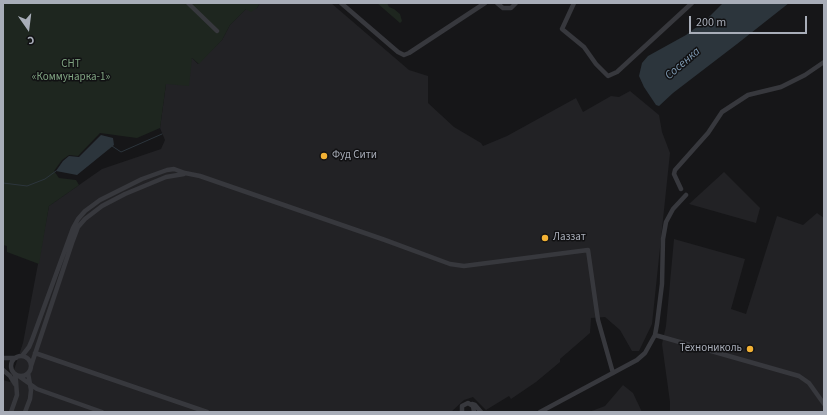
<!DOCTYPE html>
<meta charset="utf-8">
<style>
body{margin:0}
#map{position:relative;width:827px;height:415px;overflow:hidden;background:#161618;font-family:"Source Sans 3",sans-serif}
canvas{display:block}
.frame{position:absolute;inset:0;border:4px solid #a8adb8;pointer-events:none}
.north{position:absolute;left:8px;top:8px;width:40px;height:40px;-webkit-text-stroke:3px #111113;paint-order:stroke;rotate:166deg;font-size:11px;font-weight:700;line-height:16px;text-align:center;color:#a8adb8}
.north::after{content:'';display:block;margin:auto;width:14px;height:18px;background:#a8adb8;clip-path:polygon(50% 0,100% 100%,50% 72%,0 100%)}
.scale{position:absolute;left:689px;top:16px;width:118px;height:18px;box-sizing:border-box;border:2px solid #a8adb8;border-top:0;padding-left:5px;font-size:12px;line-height:14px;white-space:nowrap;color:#a8adb8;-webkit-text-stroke:3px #111113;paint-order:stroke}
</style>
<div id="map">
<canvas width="827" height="415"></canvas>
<div class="frame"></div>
<div class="north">С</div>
<div class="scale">200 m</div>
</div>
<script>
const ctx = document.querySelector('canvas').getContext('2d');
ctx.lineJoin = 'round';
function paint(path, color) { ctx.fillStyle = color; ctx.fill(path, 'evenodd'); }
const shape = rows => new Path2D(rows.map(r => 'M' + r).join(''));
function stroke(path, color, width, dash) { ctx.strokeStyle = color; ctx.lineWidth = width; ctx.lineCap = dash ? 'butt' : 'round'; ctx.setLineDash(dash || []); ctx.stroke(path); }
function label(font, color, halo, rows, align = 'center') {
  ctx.font = font + ' "Source Sans 3",sans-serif'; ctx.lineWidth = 3; ctx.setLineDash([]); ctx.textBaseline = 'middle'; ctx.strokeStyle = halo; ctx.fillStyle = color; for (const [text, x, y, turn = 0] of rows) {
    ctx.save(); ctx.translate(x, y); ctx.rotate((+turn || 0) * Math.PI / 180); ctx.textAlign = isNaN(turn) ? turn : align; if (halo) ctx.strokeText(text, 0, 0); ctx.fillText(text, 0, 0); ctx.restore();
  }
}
paint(shape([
 [260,3,331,3,409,70,428,76,428,103,454,127,481,143,483,146,507,136,576,98,583,112,611,96,619,97,630,91,659,115,662,132,670,153,652,324,639,351,632,351,620,330,605,317,591,318,590,333,560,359,560,362,536,382,511,399,509,396,486,410,473,397,464,400,451,412,3,412,3,380,10,382,23,343,49,206,102,169,161,149,165,140,160,128,166,84,192,58,198,64,222,40,230,25,246,9,257,8],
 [724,172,760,208,756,223,689,204],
 [817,213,824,218,824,412,670,412,670,402,662,344,666,326,674,239,745,259,731,309,746,314,777,216,803,225],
 [623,385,633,393,642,412,589,412,605,406]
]), '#222225');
paint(shape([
 [3,3,260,3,257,8,251,12,246,9,230,25,222,40,199,64,192,58,189,86,166,84,160,128,137,138,100,133,78,156,69,155,62,160,54,171,59,178,76,180,79,185,49,206,39,264,7,252,7,246,3,245],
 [377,3,387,3,389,7,394,9,400,14,402,21,400,23]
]), '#1e261f');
paint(shape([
 [723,3,789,3,737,44,673,93,659,106,656,105,644,87,639,76,642,63,648,56,686,35,706,20],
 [101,135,113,138,114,145,77,175,56,171,63,161,69,156,79,157]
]), '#2c353c');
stroke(shape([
 [112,146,121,152,162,134],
 [3,183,27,186,45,179,56,171]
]), '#2c353c', 1);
stroke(shape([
 [188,3,217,31],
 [341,3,398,52,404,55,409,53,485,3],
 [497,3,503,8,511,8,516,3],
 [574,3,562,29,584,47,596,64,608,76,617,72,692,3],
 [681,189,674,174,675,170,708,133,722,112,748,95,781,87,805,75,824,62],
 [655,335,799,376,809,383,824,404],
 [35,353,207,412],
 '11 366a10 10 0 1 1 20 0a10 10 0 1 1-20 0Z',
 [22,356,29,347,32,340,73,228,78,219,85,211,100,200,142,179,167,170,174,169,185,173,200,176,385,240,450,264,464,266,588,250,598,320,613,373],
 [3,358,16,358],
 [31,366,72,243,78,227,85,219,102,206,125,194,166,177,184,174],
 [3,370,10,376,15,384],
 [20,377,37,389,102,412],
 [472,404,475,405,481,412],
 [11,412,17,395,16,381,15,374],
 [25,412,30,399,31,390,28,373],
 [462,412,462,406,468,403,473,406,474,412],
 [540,412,637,360,645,353,655,335,657,324,662,284,663,239,666,222,673,209,686,195]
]), '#37383d', 4.5);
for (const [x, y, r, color] of [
 [324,156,4,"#f2b134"],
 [545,238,4,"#f2b134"],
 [750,349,4,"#f2b134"]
]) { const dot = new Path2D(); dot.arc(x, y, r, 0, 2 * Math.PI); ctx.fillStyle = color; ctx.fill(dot); stroke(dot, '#111113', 1.5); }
label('11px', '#7fa381', '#111113', [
 ["СНТ",71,65],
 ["«Коммунарка-1»",71,78]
]);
label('11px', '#a8adb8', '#111113', [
 ["Фуд Сити",332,156],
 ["Лаззат",553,238],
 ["Технониколь",742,349,"right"]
], 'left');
label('italic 12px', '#7f9bb3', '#111113', [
 ["Сосенка",683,64,-41]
]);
</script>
